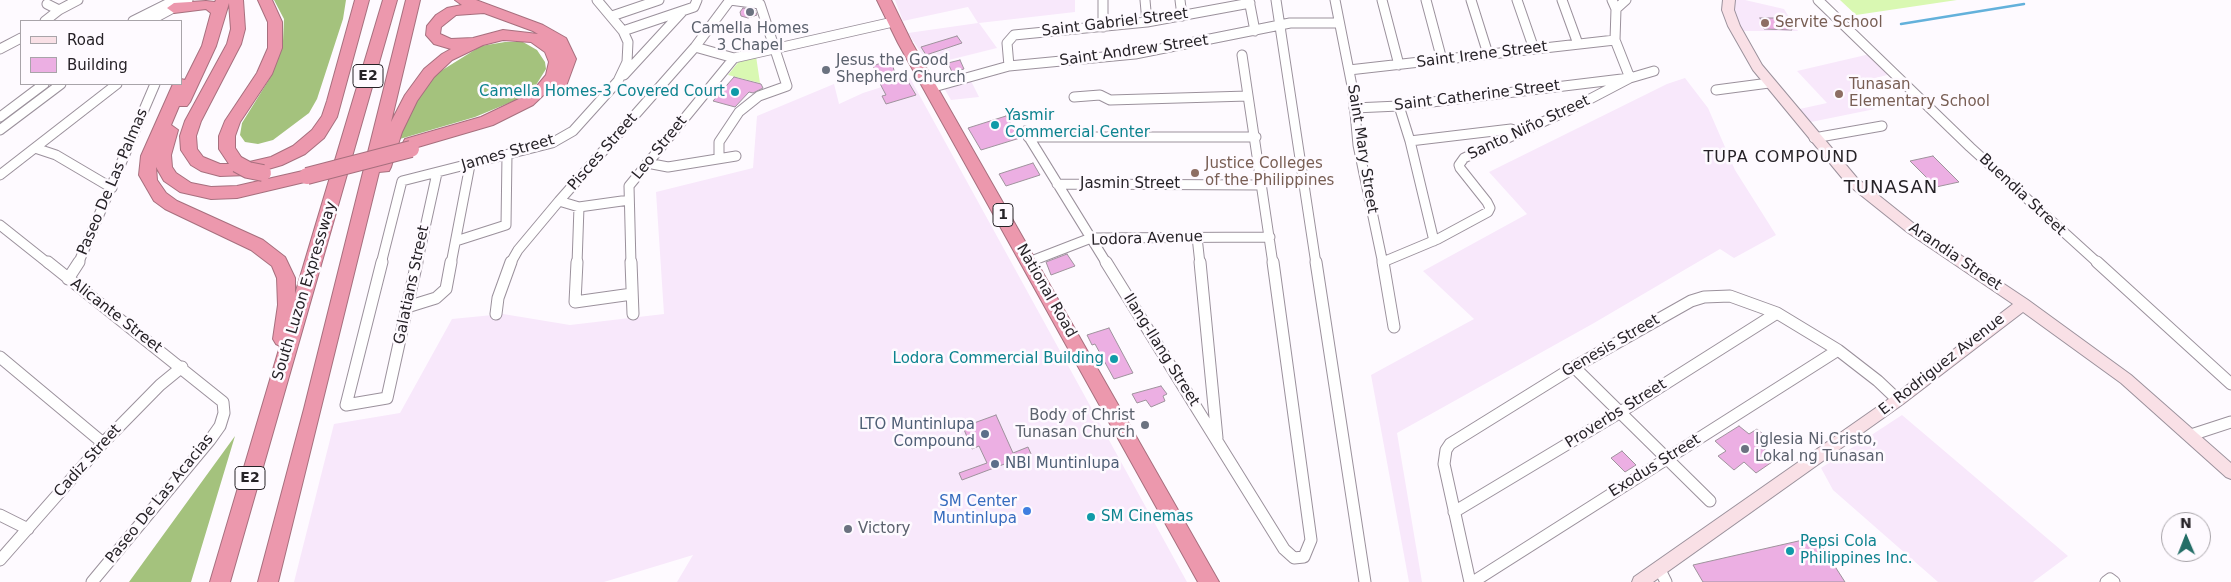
<!DOCTYPE html>
<meta charset="utf-8">
<style>
body{margin:0}
#map{position:relative;width:2231px;height:582px;overflow:hidden;background:#fefaff;font-family:"DejaVu Sans",sans-serif}
canvas{display:block}
.legend{position:absolute;left:20px;top:20px;width:162px;height:65px;box-sizing:border-box;background:#fefaff;border:1px solid #a8a4a9;margin:0;padding:6px 9px;list-style:none;font-size:15px;color:#262227}
.legend li{display:flex;align-items:center;gap:10px;height:25px}
.legend b{width:25px;border:1px solid #a8a4a9}
.north{position:absolute;left:2161px;top:512px;width:50px;height:50px;box-sizing:border-box;background:#fefaff;border:1px solid #a8a4a9;border-radius:50%;rotate:359deg;font-size:14px;font-weight:700;line-height:20px;text-align:center;color:#262227}
.north::after{content:'';display:block;margin:auto;width:18px;height:22px;background:#246e67;clip-path:polygon(50% 0,100% 100%,50% 72%,0 100%)}
</style>
<div id="map">
<canvas width="2231" height="582"></canvas>
<ul class="legend">
<li><b style="height:6px;background:#f9e0e6"></b>Road</li>
<li><b style="height:14px;background:#ecafe3"></b>Building</li>
</ul>
<div class="north">N</div>
</div>
<script>
const ctx = document.querySelector('canvas').getContext('2d');
ctx.lineJoin = 'round';
function paint(path, color) { ctx.fillStyle = color; ctx.fill(path, 'evenodd'); }
const shape = rows => new Path2D(rows.map(r => 'M' + r).join(''));
function stroke(path, color, width, dash) { ctx.strokeStyle = color; ctx.lineWidth = width; ctx.lineCap = dash ? 'butt' : 'round'; ctx.setLineDash(dash || []); ctx.stroke(path); }
function label(font, color, halo, rows, align = 'center') {
  ctx.font = font + ' "DejaVu Sans",sans-serif'; ctx.lineWidth = 5; ctx.setLineDash([]); ctx.textBaseline = 'middle'; ctx.strokeStyle = halo; ctx.fillStyle = color; for (const [text, x, y, turn = 0] of rows) {
    ctx.save(); ctx.translate(x, y); ctx.rotate((+turn || 0) * Math.PI / 180); ctx.textAlign = isNaN(turn) ? turn : align; if (halo) ctx.strokeText(text, 0, 0); ctx.fillText(text, 0, 0); ctx.restore();
  }
}
paint(shape([
 [895,0,1075,0,1075,12,979,23,997,48,929,65,908,33,978,23,968,7,903,21],
 [1735,0,1745,0,1784,9,1798,31,1742,31,1733,15],
 [1870,54,1891,74,1851,84,1875,109,1806,123,1795,110,1827,103,1797,71],
 [910,78,1187,582,677,582,693,555,604,582,294,582,334,424,400,413,452,319,503,314,570,325,664,314,656,192,753,168,757,116,834,84,839,104,863,93],
 [1685,78,1708,108,1735,170,1776,235,1734,258,1720,249,1594,323,1397,433,1422,582,1409,582,1371,375,1474,319,1423,271,1527,214,1489,172,1667,84],
 [970,79,979,97,951,100,944,88],
 [1902,415,2068,556,2033,582,1938,582,1833,490,1821,468]
]), '#f8e8fb');
paint(shape([
 [1840,0,1957,0,1856,15],
 [756,56,760,83,728,75,740,60]
]), '#d9f8b2');
paint(shape([
 [274,0,346,0,343,19,317,99,309,113,273,140,258,144,245,142,240,135,242,123,270,78,283,41,284,19],
 [505,42,523,42,537,50,545,62,546,69,536,85,516,100,475,117,393,141,420,95,436,74,481,46],
 [235,436,191,582,129,582]
]), '#a4c27d');
stroke(shape([
 [1901,24,2024,4]
]), '#63b1db', 2.5);
const building = shape([
 [743,8,755,10,757,15,748,18,741,16,740,12,743,8],
 [1760,18,1786,18,1792,30,1764,29,1760,18],
 [957,36,962,43,926,55,921,47,957,36],
 [891,59,895,74,903,73,916,95,886,104,882,96,886,95,875,74,877,73,873,66,891,59],
 [960,60,964,69,952,72,948,63,960,60],
 [734,77,761,84,763,88,753,93,749,92,735,107,713,101,734,77],
 [1006,116,1020,138,981,150,968,128,1006,116],
 [1933,156,1959,182,1936,187,1910,161,1933,156],
 [1033,163,1040,175,1006,186,999,174,1033,163],
 [1067,254,1075,266,1051,275,1046,262,1067,254],
 [1109,328,1133,373,1114,379,1095,344,1092,345,1087,335,1109,328],
 [1161,386,1167,394,1163,396,1165,401,1151,407,1146,400,1137,403,1132,394,1161,386],
 [996,415,1013,453,1028,447,1031,454,962,480,959,473,987,463,979,446,972,449,963,427,996,415],
 [1739,426,1749,434,1757,429,1772,442,1763,448,1770,454,1766,457,1772,462,1756,473,1744,462,1734,470,1718,456,1726,451,1715,441,1739,426],
 [1622,451,1636,465,1625,472,1611,458,1622,451],
 [1816,537,1845,582,1703,582,1693,565,1816,537]
]);
paint(building, '#ecafe3');
stroke(building, '#9f939d', 1);
const streetFar1 = shape([
 [1103,0,1103,27],
 [1145,0,1147,22],
 [1180,0,1182,16],
 [1249,0,1255,31],
 [1276,0,1316,264],
 [1335,0,1353,91,1358,145,1383,264],
 [1382,0,1399,65],
 [1426,0,1442,60],
 [1471,0,1488,54],
 [1517,0,1534,49],
 [1562,0,1578,44],
 [1612,0,1616,9,1615,40,1630,78],
 [1818,0,1970,147,2099,264],
 [47,4,59,10],
 [1616,9,1626,0],
 [612,16,659,0],
 [45,21,59,10,78,0],
 [133,21,175,0],
 [149,21,188,0],
 [623,31,694,7,697,0],
 [695,47,734,58,893,22],
 [0,49,21,38],
 [1242,55,1273,264],
 [1009,66,1007,43,1014,35,1147,22,1250,3],
 [1349,70,1615,40],
 [624,75,682,12],
 [930,88,1009,66,1135,54,1290,23,1339,23],
 [1716,90,1769,83],
 [1074,97,1100,95,1110,100,1248,96],
 [1399,106,1410,141,1434,241],
 [1354,108,1399,106,1630,78,1654,71],
 [0,117,44,84],
 [0,130,61,84],
 [1025,131,1107,264],
 [1028,137,1256,137],
 [1814,138,1882,126],
 [1410,141,1511,129,1521,132],
 [35,148,56,155,112,188],
 [647,163,668,167,736,156],
 [0,175,117,84],
 [1057,184,1262,185],
 [559,201,579,207,629,200],
 [0,225,49,264],
 [1197,237,1200,264],
 [456,241,506,225,507,155],
 [1029,262,1091,238,1270,237],
 [1383,262,1438,239,1488,212,1490,208,1487,202,1460,168,1459,165,1464,158,1569,110,1630,78],
 [78,264,155,84],
 [381,264,402,181,552,143,573,131,618,81,627,62,628,42,623,31,597,0],
 [417,264,437,173],
 [451,264,470,165],
 [510,264,518,250,559,201,695,47,730,0,760,4,787,86,759,96,739,112,719,142,719,158],
 [577,264,579,207],
 [631,264,629,186,734,58]
]);
const street = shape([
 [48,262,223,402,224,413,220,426,210,440,92,582],
 [382,262,346,405,387,398,417,262],
 [577,262,575,302,632,294],
 [631,262,633,314],
 [1106,262,1284,549,1294,558,1304,557,1311,540,1273,262],
 [1200,262,1217,438],
 [1316,262,1365,582],
 [1383,262,1394,327],
 [2097,262,2231,384],
 [68,279,79,262],
 [407,307,436,298,446,289,451,262],
 [496,314,498,298,511,262],
 [0,357,103,443],
 [1574,367,1710,501],
 [2191,435,2231,422],
 [1454,512,1619,413,1777,313],
 [0,515,28,529],
 [0,560,103,443,160,385,182,367],
 [1659,568,1666,582],
 [1470,582,1444,464,1446,450,1450,444,1574,367,1691,301,1704,297,1730,296,1777,313,1838,350,1878,381,1898,400],
 [1473,582,1838,350],
 [2106,582,2110,579,2114,582]
]);
const secondary = shape([
 [1723,0,1735,0,1734,10,1740,26,1762,65,1857,178,1917,226,2028,300,2131,375,2231,463,2231,479,2226,477,2121,383,2023,312,1903,404,1653,582,1632,582,1634,577,1893,396,2013,304,1907,232,1847,184,1753,70,1728,26,1722,10,1723,0]
]);
const highway = shape([
 [216,0,243,0,245,29,241,44,201,121,196,136,197,149,203,157,220,164,229,164,219,149,219,136,225,121,257,73,268,48,268,22,258,0,272,0,282,22,282,48,272,74,240,122,235,136,235,148,245,163,271,157,293,146,312,130,322,116,327,101,355,0,369,0,337,117,324,138,305,154,282,165,248,175,220,176,201,171,191,165,181,150,180,136,185,121,227,44,231,29,229,3,216,46,190,102,187,106,179,106,171,125,178,130,171,155,172,167,176,173,191,183,211,187,237,186,307,170,313,172,315,176,313,180,237,198,211,199,180,192,164,181,156,167,157,180,166,193,177,201,263,240,285,257,295,278,295,294,383,0,397,0,230,582,210,582,280,346,276,344,273,339,278,305,277,278,272,266,251,250,165,209,154,201,139,175,141,156,173,84,181,84,181,79,185,80,202,46,211,13,206,9,174,13,167,8,174,3,206,1,215,2,216,0],
 [406,0,420,0,391,122,405,95,424,69,442,54,451,49,434,44,426,35,427,26,436,15,447,8,462,5,455,0,476,0,543,25,566,38,576,59,565,89,560,90,553,86,533,105,493,125,411,149,405,147,403,143,405,139,481,117,523,97,536,87,546,75,549,62,545,52,531,42,503,40,483,45,452,60,434,77,417,101,402,132,391,167,389,171,379,172,278,582,258,582,304,409,406,0],
 [484,13,533,31,538,34,503,30,473,38,451,39,440,34,441,27,456,15,484,13],
 [877,0,891,0,912,43,1219,582,1198,582,898,43,877,0]
]);
stroke(streetFar1, '#9b919c', 11);
stroke(street, '#9b919c', 13);
stroke(secondary, '#9b919c', 2);
stroke(highway, '#a76f7e', 2);
stroke(streetFar1, '#fff', 9);
stroke(street, '#fff', 11);
paint(secondary, '#f9e0e6');
paint(highway, '#ec98ad');
const highwayBridge = shape([
 [237,164,248,170,263,173],
 [307,176,411,149]
]);
stroke(highwayBridge, '#a76f7e', 18, []);
stroke(highwayBridge, '#ec98ad', 16);
for (const [x, y, r, color] of [
 [750,12,5,"#6b7280"],
 [1765,23,5,"#8d6e63"],
 [826,70,5,"#6b7280"],
 [735,92,5,"#0f9aa8"],
 [1839,94,5,"#8d6e63"],
 [995,125,5,"#0f9aa8"],
 [1195,173,5,"#8d6e63"],
 [1114,359,5,"#0f9aa8"],
 [1145,425,5,"#6b7280"],
 [985,434,5,"#5c6f8a"],
 [1745,449,5,"#6b7280"],
 [995,464,5,"#5c6f8a"],
 [1027,511,5,"#3f7fe0"],
 [1091,517,5,"#0f9aa8"],
 [848,529,5,"#6b7280"],
 [1790,551,5,"#0f9aa8"]
]) { const dot = new Path2D(); dot.arc(x, y, r, 0, 2 * Math.PI); ctx.fillStyle = color; ctx.fill(dot); stroke(dot, '#fefaff', 2); }
for (const [x, y, w] of [
 [368,76,30],
 [1003,215,20],
 [250,478,30]
]) { const box = new Path2D(); box.roundRect(x - w / 2, y - 11.5, w, 23, 4); ctx.fillStyle = '#fefaff'; ctx.fill(box); stroke(box, '#262227', 1); }
label('bold 14px', '#262227', null, [
 ["E2",368,76],
 ["1",1003,215],
 ["E2",250,478]
]);
label('15px', '#262227', '#fefaff', [
 ["Saint Gabriel Street",1115,23,-7],
 ["Saint Andrew Street",1134,51,-8],
 ["Saint Irene Street",1482,55,-7],
 ["Saint Catherine Street",1477,96,-7],
 ["Santo Niño Street",1529,128,-25],
 ["Leo Street",660,148,-51],
 ["Saint Mary Street",1362,149,81],
 ["Pisces Street",603,152,-49],
 ["James Street",508,153,-16],
 ["Paseo De Las Palmas",113,182,-67],
 ["Jasmin Street",1130,184],
 ["Buendia Street",2022,195,43],
 ["Lodora Avenue",1147,239,-2],
 ["Arandia Street",1955,257,34],
 ["Galatians Street",412,285,-78],
 ["South Luzon Expressway",305,291,-73],
 ["National Road",1046,291,60],
 ["Alicante Street",116,316,38],
 ["Genesis Street",1611,346,-30],
 ["Ilang-Ilang Street",1161,350,58],
 ["E. Rodriguez Avenue",1942,365,-38],
 ["Proverbs Street",1616,414,-32],
 ["Cadiz Street",88,461,-48],
 ["Exodus Street",1655,466,-32],
 ["Paseo De Las Acacias",160,499,-51]
]);
label('15px', '#785e54', '#fefaff', [
 ["Servite School",1775,23],
 ["Tunasan",1849,85],
 ["Elementary School",1849,102],
 ["Justice Colleges",1205,164],
 ["of the Philippines",1205,181]
], 'left');
label('15px', '#5b616d', '#fefaff', [
 ["Camella Homes",750,29,"center"],
 ["3 Chapel",750,46,"center"],
 ["Jesus the Good",836,61],
 ["Shepherd Church",836,78],
 ["Body of Christ",1135,416,"right"],
 ["Tunasan Church",1135,433,"right"],
 ["Iglesia Ni Cristo,",1755,440],
 ["Lokal ng Tunasan",1755,457],
 ["Victory",858,529]
], 'left');
label('15px', '#0d838f', '#fefaff', [
 ["Camella Homes-3 Covered Court",725,92,"right"],
 ["Yasmir",1005,116],
 ["Commercial Center",1005,133],
 ["Lodora Commercial Building",1104,359,"right"],
 ["SM Cinemas",1101,517],
 ["Pepsi Cola",1800,542],
 ["Philippines Inc.",1800,559]
], 'left');
label('15px', '#4e5e75', '#fefaff', [
 ["LTO Muntinlupa",975,425],
 ["Compound",975,442],
 ["NBI Muntinlupa",1005,464,"left"]
], 'right');
label('15px', '#366cbe', '#fefaff', [
 ["SM Center",1017,502],
 ["Muntinlupa",1017,519]
], 'right');
ctx.letterSpacing = '1px';
label('16px', '#262227', '#fefaff', [
 ["TUPA COMPOUND",1781,158]
]);
ctx.letterSpacing = '0px';
ctx.letterSpacing = '1px';
label('18px', '#262227', '#fefaff', [
 ["TUNASAN",1891,188]
]);
ctx.letterSpacing = '0px';
</script>
